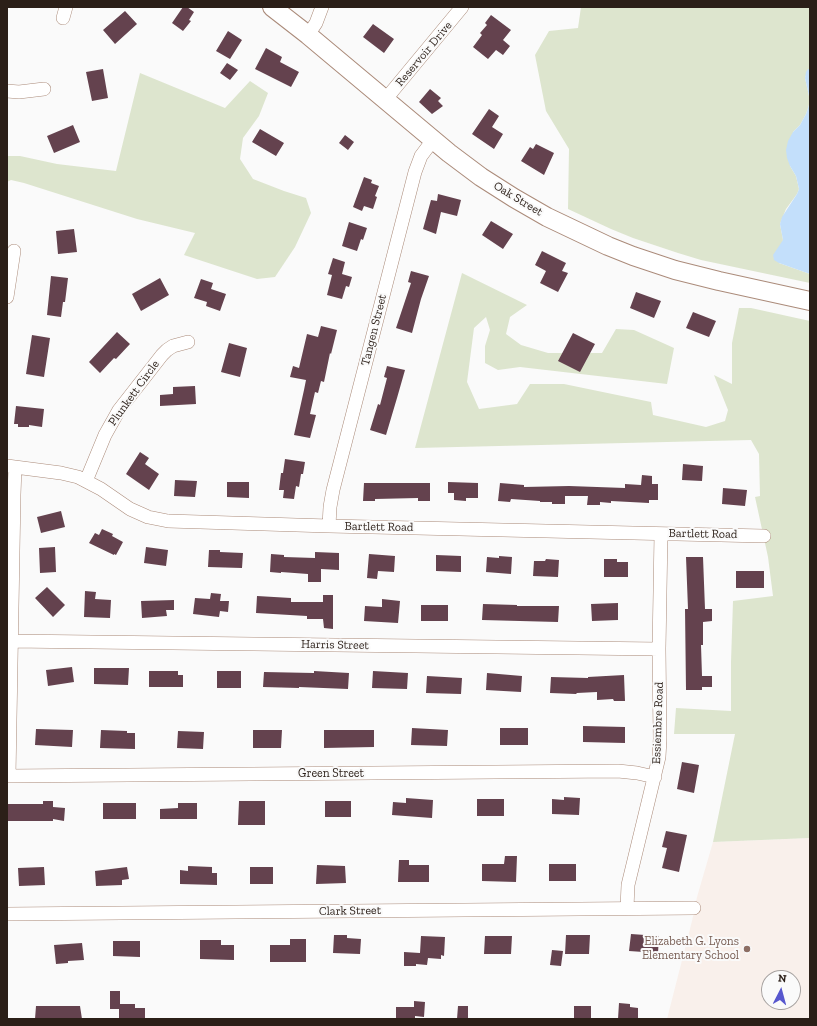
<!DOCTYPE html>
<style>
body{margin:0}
#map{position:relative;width:817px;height:1026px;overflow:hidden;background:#fafafa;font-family:"Zilla Slab",serif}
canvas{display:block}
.frame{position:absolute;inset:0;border:8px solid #2b1f18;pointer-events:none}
.north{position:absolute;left:761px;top:970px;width:40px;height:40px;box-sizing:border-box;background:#fafafa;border:1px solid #a7a2a0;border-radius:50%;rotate:6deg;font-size:11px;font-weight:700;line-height:16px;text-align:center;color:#2b1f18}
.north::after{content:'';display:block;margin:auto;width:14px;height:18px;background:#5757ce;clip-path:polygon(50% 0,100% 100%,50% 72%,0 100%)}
</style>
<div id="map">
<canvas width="817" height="1026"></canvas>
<div class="frame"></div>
<div class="north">N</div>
</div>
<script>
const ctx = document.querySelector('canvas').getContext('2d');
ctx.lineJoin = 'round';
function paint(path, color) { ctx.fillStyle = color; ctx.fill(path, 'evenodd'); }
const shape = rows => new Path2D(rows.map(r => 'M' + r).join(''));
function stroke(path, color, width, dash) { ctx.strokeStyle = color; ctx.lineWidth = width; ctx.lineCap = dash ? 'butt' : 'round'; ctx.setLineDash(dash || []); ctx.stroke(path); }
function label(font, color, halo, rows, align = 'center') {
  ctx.font = font + ' "Zilla Slab",serif'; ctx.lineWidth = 4; ctx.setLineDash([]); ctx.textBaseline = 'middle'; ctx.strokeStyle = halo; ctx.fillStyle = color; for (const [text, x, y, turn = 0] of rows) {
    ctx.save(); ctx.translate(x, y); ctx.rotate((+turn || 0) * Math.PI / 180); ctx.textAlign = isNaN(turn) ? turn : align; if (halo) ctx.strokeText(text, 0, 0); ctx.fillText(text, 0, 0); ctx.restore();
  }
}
paint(shape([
 [810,838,810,1019,667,1019,692,921,697,897,713,842],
 [769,978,793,978,793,1002,769,1002]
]), '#f9f0eb');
paint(shape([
 [581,7,810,7,810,69,808,69,805,78,809,96,809,105,806,114,800,125,793,132,790,166,796,176,799,189,797,194,786,209,780,224,783,240,779,263,810,274,810,283,701,260,678,253,633,238,611,229,568,209,569,149,546,111,535,55,549,31,578,28],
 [140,73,225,108,250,81,268,93,259,116,243,138,240,159,253,179,284,191,306,198,311,213,295,247,275,277,257,279,184,255,195,233,137,219,24,183,11,180,7,182,7,156,20,156,57,164,116,171],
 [462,273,527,305,510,317,506,334,521,345,548,353,602,353,616,329,634,330,674,348,667,384,520,367,498,370,485,363,485,346,490,330,486,317,474,328,467,382,479,409,517,404,530,384,564,384,651,402,653,415,706,427,725,421,728,410,714,375,732,384,732,343,739,308,751,308,810,321,810,838,713,842,735,734,674,734,676,708,731,711,731,662,733,601,773,596,768,557,755,497,760,496,759,454,751,440,415,448]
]), '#dde5ce');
paint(shape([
 [808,69,810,69,810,274,779,263,774,260,773,255,783,240,780,224,782,217,797,194,799,189,796,176,790,166,787,158,786,150,788,141,793,132,800,125,806,114,809,105,809,96,805,78,806,72]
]), '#c3dffb');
paint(shape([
 [183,7,187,7,194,12,189,20,191,21,183,31,172,23],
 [125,11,137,24,115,44,103,30],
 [491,15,511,30,503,40,510,46,503,55,496,50,488,59,473,47,482,35,480,33,487,25,485,23],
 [373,24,394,39,384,53,363,37],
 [228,31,242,40,230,59,216,51],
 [266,48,282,57,280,62,299,72,291,87,255,69],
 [227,63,238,70,230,80,220,73],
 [103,69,108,98,92,101,86,72],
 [430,89,441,98,438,101,443,106,432,114,419,102],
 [489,109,499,116,492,127,503,134,494,149,472,134],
 [73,125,80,142,54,153,47,136],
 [260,129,284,143,276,156,252,142],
 [345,135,354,142,348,150,339,143],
 [536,144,554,153,544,175,521,161,530,147,533,149],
 [364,177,372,180,371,183,379,186,375,196,377,197,373,209,364,206,362,211,353,207],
 [438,194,461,200,457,216,441,212,436,234,423,229,431,200,437,201],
 [491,221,513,234,503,249,482,235],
 [349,222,367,228,363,240,361,239,357,251,342,246],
 [74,229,77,252,58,254,56,231],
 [542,251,566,263,562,271,568,273,558,292,540,283,546,271,535,265],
 [333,258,345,262,342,274,352,277,349,287,346,286,342,299,327,295,332,275,328,274],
 [411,271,429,276,421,299,412,333,396,328,411,283,408,282],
 [51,276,68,278,65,302,63,302,61,317,47,315],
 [160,278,169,295,141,311,132,294],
 [201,279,213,283,211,289,226,294,220,311,206,306,207,302,194,298],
 [636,292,661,301,654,318,630,308],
 [693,312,716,321,709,337,686,328],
 [321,326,337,330,331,354,330,353,324,382,321,381,318,393,315,392,310,414,316,415,310,438,294,435,304,390,306,380,290,377,293,366,299,368,307,334,318,337],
 [117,332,130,344,116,359,114,358,100,373,89,362],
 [573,333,595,344,580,372,558,361],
 [32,335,50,338,44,377,26,374],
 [229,343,247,348,240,377,221,372],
 [387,366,405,370,397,398,386,435,370,430,378,404,380,405,387,378,384,377],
 [195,386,196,404,160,406,160,395,173,394,173,387],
 [16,406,44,409,42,427,29,425,29,427,18,427,18,424,14,424],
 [140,452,149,458,145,464,159,474,149,490,126,474],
 [285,459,305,462,303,474,301,474,299,487,296,486,294,499,283,498,284,490,279,490,281,473,283,473],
 [683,464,703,466,702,481,682,480],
 [642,475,652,476,652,484,658,484,658,500,649,500,649,503,611,501,611,503,600,502,600,505,587,505,588,496,565,496,565,504,552,504,552,502,540,502,540,501,511,499,510,502,498,501,500,483,524,485,524,487,569,486,625,488,625,484,641,485],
 [175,480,197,481,195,497,174,496],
 [227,482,249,482,249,498,227,497],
 [448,482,478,483,478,498,466,498,466,501,454,500,454,493,448,493],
 [364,483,430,483,430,501,418,501,418,498,375,499,375,501,363,501],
 [723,488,747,490,745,506,722,504],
 [61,511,65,527,41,533,37,517],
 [102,529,113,534,112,536,123,542,116,555,114,554,114,555,89,543,95,533,99,535],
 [55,547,56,572,40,573,39,548],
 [146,547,168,550,166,566,144,563],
 [209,550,220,550,220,552,243,553,242,568,208,567],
 [315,552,339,553,339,570,321,569,321,582,308,582,308,574,281,572,281,573,270,572,271,554,284,555,284,557,315,558],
 [369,554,395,556,394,572,378,571,377,579,367,578],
 [436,555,461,556,461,572,436,571],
 [499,556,512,557,511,574,486,572,487,557,499,558],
 [686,557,703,557,705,609,712,609,712,621,703,622,703,645,701,645,702,676,712,676,712,687,702,687,702,690,686,690,685,609,688,609],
 [546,559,559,560,558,577,533,576,534,561,545,561],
 [604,559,617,559,617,562,628,562,628,577,604,577],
 [736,571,764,571,764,588,736,588],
 [47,587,65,605,53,617,35,598],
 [85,591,96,592,95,599,111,600,110,618,84,617],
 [211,593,221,594,220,601,229,601,228,612,220,611,219,617,193,614,195,598,210,599],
 [323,595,333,595,333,629,324,628,323,619,307,619,307,616,256,613,257,596,291,598,291,602,323,602],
 [382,599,400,601,398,623,364,621,365,606,382,607],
 [174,600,174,610,166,610,167,616,142,618,141,601],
 [618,603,618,620,592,621,591,604],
 [483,604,517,605,517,606,559,606,558,622,482,620],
 [421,605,448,605,448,621,421,621],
 [72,667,74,682,48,686,46,670],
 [94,668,129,668,128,685,94,684],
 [149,671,178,671,178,675,183,675,183,687,149,687],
 [217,671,241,671,241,688,217,688],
 [314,671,349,673,348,689,299,687,299,688,263,687,264,672,314,673],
 [373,671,408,673,407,689,372,688],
 [487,673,522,676,521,692,486,690],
 [624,675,625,701,614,701,613,699,597,700,597,692,577,693,576,694,550,693,551,677,588,678,588,677],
 [427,676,462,678,461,694,426,693],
 [583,726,625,727,625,743,583,742],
 [412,728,448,730,447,746,411,745],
 [500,728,528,728,528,745,500,745],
 [36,729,73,730,72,747,35,745],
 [101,730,127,731,127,733,135,733,135,749,100,748],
 [253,730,282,730,281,748,253,748],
 [324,730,374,730,374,747,324,748],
 [178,731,204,732,203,749,177,748],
 [682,762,699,765,694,793,677,789],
 [564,797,580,798,579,815,552,814,552,799,564,800],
 [406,798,433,800,432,818,392,815,393,802,406,803],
 [477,799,504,799,504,816,477,816],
 [43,801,53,801,53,807,65,808,64,821,53,819,53,821,8,821,8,804,43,804],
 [239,801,265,801,265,825,238,825],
 [325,801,351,801,351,817,325,817],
 [103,803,136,803,136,819,103,819],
 [178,803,197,803,197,819,160,819,160,809,178,808],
 [666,831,687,835,679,872,662,868,667,848,662,847],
 [505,856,517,856,516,882,482,881,482,864,504,864],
 [399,860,409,860,409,865,429,865,429,882,398,882],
 [549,864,576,864,576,881,549,881],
 [317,865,345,866,346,883,316,884],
 [188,866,212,867,212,873,217,873,217,885,180,884,180,870,188,871],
 [44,867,45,885,19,886,18,868],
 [127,867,129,879,122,880,122,885,96,886,95,871],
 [250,867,273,867,273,884,250,884],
 [631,934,659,936,658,953,629,951],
 [334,935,347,935,347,938,361,939,360,954,333,953],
 [566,935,590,935,589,954,565,954],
 [421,936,445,937,444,956,441,955,441,959,428,958,427,965,416,964,416,966,404,966,404,952,420,953],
 [485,936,512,936,511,954,484,954],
 [290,939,306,939,306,962,270,962,270,945,290,945],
 [200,940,221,940,221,945,234,945,234,960,200,959],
 [113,941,140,941,140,957,113,956],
 [82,943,84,960,68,961,68,963,56,964,54,945],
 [552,950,563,951,561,966,550,965],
 [110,991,120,991,120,1004,135,1004,135,1008,145,1008,145,1019,119,1019,119,1009,110,1009],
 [414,1001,425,1002,424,1017,415,1016,415,1019,396,1019,396,1007,414,1007],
 [619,1003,630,1004,630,1007,638,1008,638,1019,618,1019],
 [36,1006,80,1006,82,1019,35,1019],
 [458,1006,468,1006,468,1019,457,1019],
 [574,1006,591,1006,591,1019,574,1019]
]), '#64424e');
const street = shape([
 [63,18,66,7],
 [308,35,316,23,322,7],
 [7,91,19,92,44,89],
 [385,100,462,7],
 [7,297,14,251],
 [7,466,61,473,78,477,101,489,130,509,148,517,168,521,329,526,764,536],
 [86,481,105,435,119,410,162,355,167,350,173,346,188,342],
 [329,526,330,507,333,490,415,172,421,156,433,140],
 [11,641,659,649],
 [7,776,618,771,637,773,655,777],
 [9,776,14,495,15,467],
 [627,908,628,885,659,757,660,739,659,649,661,534],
 [7,914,694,908]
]);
const secondary = shape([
 [272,7,308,35,449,153,481,177,514,198,547,217,608,246,633,256,675,270,719,281,810,301]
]);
stroke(street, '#ab8b7a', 14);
stroke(secondary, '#ab8b7a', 20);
stroke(street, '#fff', 13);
stroke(secondary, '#fff', 18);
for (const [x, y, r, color] of [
 [747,949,4,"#8d6e63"]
]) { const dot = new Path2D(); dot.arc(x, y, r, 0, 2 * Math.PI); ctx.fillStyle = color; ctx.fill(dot); stroke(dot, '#fafafa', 1.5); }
label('12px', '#2b1f18', '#fafafa', [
 ["Reservoir Drive",424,54,-50],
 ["Oak Street",518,199,31],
 ["Tangen Street",374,330,-76],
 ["Plunkett Circle",134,393,-54],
 ["Bartlett Road",379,527,1],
 ["Bartlett Road",703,534,1],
 ["Harris Street",335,645,1],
 ["Essiembre Road",658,723,-88],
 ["Green Street",331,774],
 ["Clark Street",350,911,-1]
]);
label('12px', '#785e54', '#fafafa', [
 ["Elizabeth G. Lyons",739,942],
 ["Elementary School",739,956]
], 'right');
</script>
